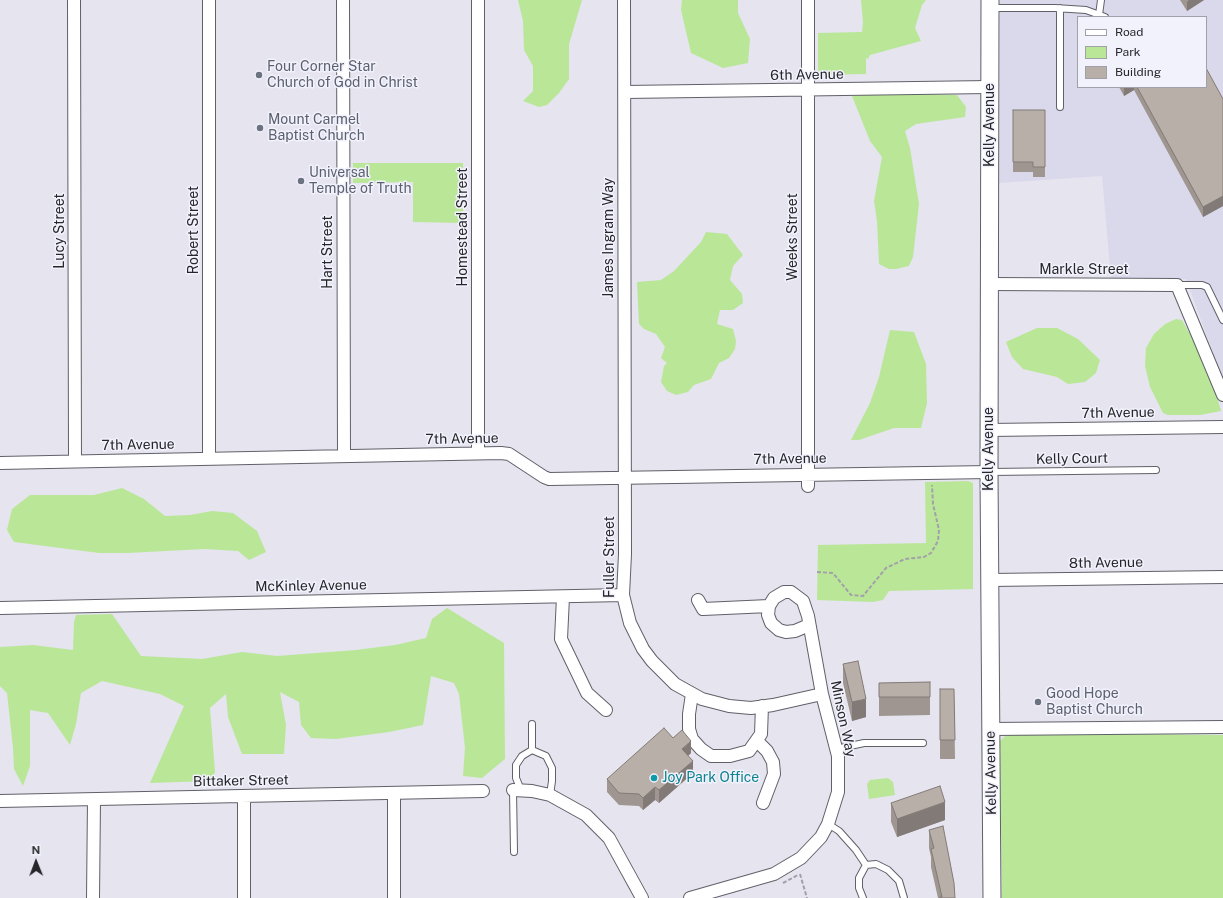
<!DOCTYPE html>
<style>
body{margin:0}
#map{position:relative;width:1223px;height:898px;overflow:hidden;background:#e5e4ef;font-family:"Public Sans",sans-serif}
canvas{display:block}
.legend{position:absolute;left:1077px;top:16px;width:130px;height:72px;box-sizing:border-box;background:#f2f2fd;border:1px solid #a1a0a9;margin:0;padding:5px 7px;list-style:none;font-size:12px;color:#27262a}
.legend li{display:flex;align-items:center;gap:8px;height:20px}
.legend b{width:20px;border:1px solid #a1a0a9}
.north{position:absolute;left:16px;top:842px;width:40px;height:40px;-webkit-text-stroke:3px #f2f2fd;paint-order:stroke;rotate:359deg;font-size:11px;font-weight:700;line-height:16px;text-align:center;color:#27262a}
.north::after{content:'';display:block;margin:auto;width:14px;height:18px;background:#27262a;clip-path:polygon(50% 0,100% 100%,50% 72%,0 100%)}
</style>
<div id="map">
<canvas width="1223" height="898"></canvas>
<ul class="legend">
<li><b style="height:5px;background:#fff"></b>Road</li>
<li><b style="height:11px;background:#b9e797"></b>Park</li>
<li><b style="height:11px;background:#b9afa9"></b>Building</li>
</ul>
<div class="north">N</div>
</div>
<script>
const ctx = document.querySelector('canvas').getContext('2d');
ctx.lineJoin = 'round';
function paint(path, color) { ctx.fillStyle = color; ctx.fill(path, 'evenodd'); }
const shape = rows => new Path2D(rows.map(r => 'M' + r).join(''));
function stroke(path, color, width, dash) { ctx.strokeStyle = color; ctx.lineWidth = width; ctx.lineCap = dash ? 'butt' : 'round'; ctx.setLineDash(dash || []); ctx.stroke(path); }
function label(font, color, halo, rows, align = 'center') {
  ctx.font = font + ' "Public Sans",sans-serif'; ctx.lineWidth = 3; ctx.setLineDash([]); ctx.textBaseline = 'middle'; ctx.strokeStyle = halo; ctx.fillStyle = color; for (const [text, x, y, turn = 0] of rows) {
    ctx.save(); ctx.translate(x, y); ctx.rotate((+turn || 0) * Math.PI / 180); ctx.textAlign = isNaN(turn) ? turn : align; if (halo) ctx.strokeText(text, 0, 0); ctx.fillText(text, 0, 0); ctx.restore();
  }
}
paint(shape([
 [1000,0,1223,0,1223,380,1186,279,1111,279,1102,176,999,183],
 [1078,17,1206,17,1206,87,1078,87]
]), '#dad9eb');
paint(shape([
 [518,0,582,0,569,44,569,79,559,93,547,105,539,107,523,101,533,91,533,66,524,50,523,21],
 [682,0,738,0,738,13,750,39,748,63,723,68,691,53,681,10],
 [861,0,926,0,922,5,915,28,921,41,870,55,868,59,866,58,866,74,818,75,818,33,862,32,863,22],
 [887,93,957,95,966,107,965,117,916,124,905,131,910,148,919,204,913,257,909,266,896,269,889,269,879,264,877,221,874,201,882,157,870,141,852,96],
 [353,163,463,163,463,223,413,222,413,182,353,183],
 [706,232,727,234,743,255,733,266,730,280,742,294,743,303,733,310,720,310,717,324,733,329,736,341,735,349,729,358,719,363,711,379,694,385,688,392,676,395,667,391,661,382,664,366,667,363,661,358,665,347,656,334,644,329,639,324,637,282,661,280,674,271,701,242],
 [1176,319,1182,320,1199,350,1213,382,1221,411,1200,415,1168,415,1163,413,1150,387,1145,366,1146,348,1154,334,1165,324],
 [1037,328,1057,328,1078,339,1100,360,1096,373,1085,382,1068,384,1057,377,1023,369,1012,357,1006,342],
 [890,330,914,332,926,364,927,403,921,428,894,428,859,440,851,440,870,403,879,377],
 [968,481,973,483,973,589,889,591,883,600,873,602,817,600,818,545,926,543,925,482],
 [122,488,144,499,165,516,190,515,212,511,233,513,257,531,266,552,249,560,238,551,205,549,127,553,99,553,14,542,7,530,12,509,30,495,94,495],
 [447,608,504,643,505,759,482,778,463,776,465,748,459,694,454,683,431,676,423,725,389,732,336,739,311,738,301,725,299,702,280,692,286,725,284,754,242,754,228,717,226,694,210,708,215,772,210,781,150,783,184,706,160,694,102,681,81,693,76,724,70,745,48,713,30,710,30,766,23,786,14,769,13,748,7,693,0,686,0,647,33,645,73,650,74,622,76,615,112,614,141,656,202,659,242,652,277,656,356,650,395,645,426,638,432,619],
 [1018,733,1223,735,1223,898,1002,898,1000,741,1005,736],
 [888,778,893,782,895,795,869,799,867,784,870,780]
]), '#b9e797');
const lane = shape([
 [992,8,1055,8,1086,10,1105,17],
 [1099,15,1101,0],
 [1060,107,1060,8],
 [1177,285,1202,285,1207,287,1223,320],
 [990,472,1156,470],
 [532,724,532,750],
 [836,749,864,743,923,743],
 [513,790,514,852],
 [521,790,516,778,516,765,522,756,532,750,546,756,552,768,552,781,550,795],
 [828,824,839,831,856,850,866,865],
 [863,898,859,888,859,878,866,865,876,864,888,870,899,881,904,898]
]);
const street = shape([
 [74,0,75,461],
 [209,0,209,459],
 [343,0,344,456],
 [478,0,478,453],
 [624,0,625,554,623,595,630,623,643,649,652,661,675,684,702,699,729,706,751,708,773,705,822,694],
 [625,92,989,87],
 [990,284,1177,285,1223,395],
 [989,430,1223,427],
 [0,463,501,453,509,454,544,477,549,479,989,472],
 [808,486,808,0],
 [990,580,1223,577],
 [563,597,561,639,587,693,606,710],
 [698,600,703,609,769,606],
 [0,608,623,595],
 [692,694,689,714,689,729,692,739,701,749,711,756,730,756,749,751,761,734,762,706],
 [991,729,1223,727],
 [757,741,767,751,773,762,774,774,763,803],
 [513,790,532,791,550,795,586,815,609,838,642,898],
 [0,801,483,791],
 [93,898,94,800],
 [244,898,244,796],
 [394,898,394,793],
 [690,898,774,874,801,858,821,837,828,824,838,792,838,756,822,694,808,616,803,601,791,592,784,592,774,598,769,606,768,615,771,623,779,630,786,632,795,631,809,625]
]);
const secondary = shape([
 [990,0,989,472,992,898]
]);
stroke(lane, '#606069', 8);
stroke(street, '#606069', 14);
stroke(secondary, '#606069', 19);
stroke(shape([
 [817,572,833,573,851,595,863,596,886,568,905,559,924,557,931,553,938,541,939,530,933,504,932,485],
 [800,874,807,898],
 [783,883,798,875]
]), '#a2a1aa', 2, [4, 2]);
stroke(lane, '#fff', 6);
stroke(street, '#fff', 12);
stroke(secondary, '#fff', 17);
paint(shape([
 [1180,0,1204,0,1187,11],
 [1119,87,1206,87,1223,99,1223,206,1203,217,1134,90,1124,96],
 [1013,110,1045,110,1045,177,1033,177,1033,172,1013,172],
 [843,664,866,717,852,721,843,683],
 [930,682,930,715,879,716,879,683],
 [940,689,954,689,955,759,940,759],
 [673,738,691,753,688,756,693,773,659,803,655,800,643,810,639,806,619,805,607,792,607,779],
 [891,803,945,820,897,837,891,822],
 [929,830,955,898,938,898,931,867,931,857,929,848]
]), '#9f9691');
paint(shape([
 [1189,0,1204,0,1187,11,1187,2],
 [1124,87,1134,87,1134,90,1124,96],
 [1223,196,1223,206,1203,217,1203,207],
 [866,699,866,717,852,721,852,702],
 [691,741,691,753,682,761,682,749],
 [693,761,693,773,659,803,659,790],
 [655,787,655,800,643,810,643,798],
 [945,802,945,820,897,837,897,819]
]), '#827a76');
const building = shape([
 [1206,68,1223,99,1223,196,1203,207,1137,87,1206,87,1206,68],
 [1013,110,1045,110,1045,167,1033,167,1033,162,1013,162,1013,110],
 [858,661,866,699,852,702,843,664,858,661],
 [930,682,930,697,879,697,879,683,930,682],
 [940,689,954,689,955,740,940,740,940,689],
 [664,728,673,738,682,730,691,741,682,749,693,761,659,790,655,787,643,798,639,794,619,793,607,779,664,728],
 [940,786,945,802,897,819,891,803,940,786],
 [943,826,954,883,955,898,940,898,940,897,942,897,931,849,934,848,929,830,943,826]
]);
paint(building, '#b9afa9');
stroke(building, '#827a76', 1);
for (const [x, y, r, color] of [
 [259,75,4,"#6b7280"],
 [260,128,4,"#6b7280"],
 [301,181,4,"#6b7280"],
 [1038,702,4,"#6b7280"],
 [654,778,4,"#0f9aa8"]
]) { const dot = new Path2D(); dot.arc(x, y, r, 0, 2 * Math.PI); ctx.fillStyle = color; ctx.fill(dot); stroke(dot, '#f2f2fd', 1.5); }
label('14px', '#5b616d', '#f2f2fd', [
 ["Four Corner Star",267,67],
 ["Church of God in Christ",267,83],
 ["Mount Carmel",268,120],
 ["Baptist Church",268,136],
 ["Universal",309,173],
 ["Temple of Truth",309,189],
 ["Good Hope",1046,694],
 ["Baptist Church",1046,710]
], 'left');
label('14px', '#27262a', '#f2f2fd', [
 ["6th Avenue",807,75,-1],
 ["Kelly Avenue",990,125,-90],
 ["Homestead Street",463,227,-90],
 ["Robert Street",194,230,-90],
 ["Lucy Street",60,231,-90],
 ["Weeks Street",793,237,-90],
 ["James Ingram Way",609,238,-90],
 ["Hart Street",328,252,-90],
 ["Markle Street",1084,270],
 ["7th Avenue",1118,413,-1],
 ["7th Avenue",462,439,-1],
 ["7th Avenue",138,445,-1],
 ["Kelly Avenue",989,449,-90],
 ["7th Avenue",790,459,-1],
 ["Kelly Court",1072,459,-1],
 ["Fuller Street",610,557,-90],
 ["8th Avenue",1106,563,-1],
 ["McKinley Avenue",311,586,-1],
 ["Minson Way",843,719,78],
 ["Kelly Avenue",991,773,-91],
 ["Bittaker Street",241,781,-1]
]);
label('14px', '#0d838f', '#f2f2fd', [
 ["Joy Park Office",662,778]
], 'left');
</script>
